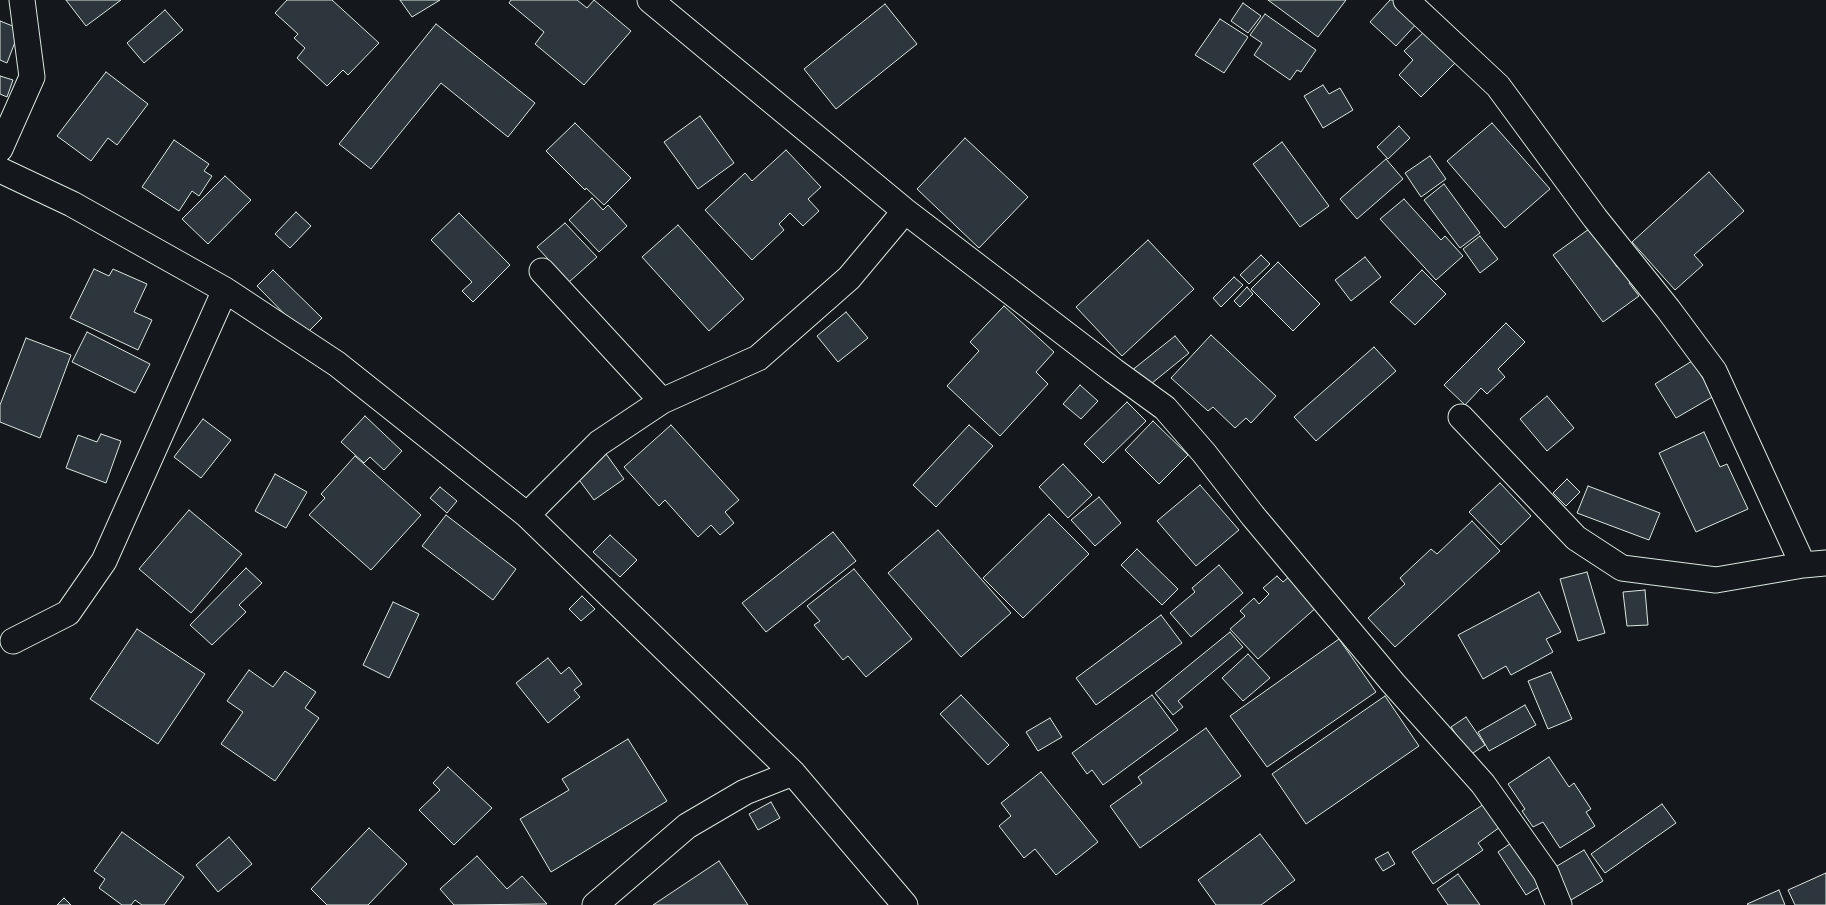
<!DOCTYPE html>
<style>
body{margin:0}
canvas{display:block;background:#14181c}
</style>
<canvas width="1826" height="905"></canvas>
<script>
const ctx = document.querySelector('canvas').getContext('2d');
ctx.lineJoin = 'round';
function paint(path, color) { ctx.fillStyle = color; ctx.fill(path, 'evenodd'); }
const shape = rows => new Path2D(rows.map(r => 'M' + r).join(''));
function stroke(path, color, width, dash) { ctx.strokeStyle = color; ctx.lineWidth = width; ctx.lineCap = dash ? 'butt' : 'round'; ctx.setLineDash(dash || []); ctx.stroke(path); }
const building = shape([
 [66,0,121,0,86,26,66,0],
 [287,0,332,0,379,43,348,75,343,70,327,86,297,58,305,48,294,38,298,34,275,13,287,0],
 [400,0,440,0,412,17,400,0],
 [511,0,577,0,587,8,594,0,631,31,584,85,535,44,544,32,509,3,511,0],
 [1268,0,1346,0,1318,37,1268,0],
 [1390,0,1397,0,1419,21,1396,46,1370,22,1390,0],
 [1243,3,1261,16,1248,33,1231,21,1243,3],
 [885,4,917,44,836,109,804,69,885,4],
 [165,10,183,30,144,63,127,43,165,10],
 [1265,14,1316,50,1301,72,1297,70,1290,80,1254,55,1262,43,1250,35,1265,14],
 [1220,19,1248,37,1224,73,1195,55,1220,19],
 [0,21,20,29,7,63,0,60,0,21],
 [436,24,535,103,508,137,441,83,371,169,339,144,436,24],
 [1424,32,1455,63,1421,97,1399,75,1413,60,1404,51,1424,32],
 [106,72,148,104,117,145,108,138,91,161,57,136,106,72],
 [0,76,13,80,7,97,0,94,0,76],
 [1323,85,1329,94,1340,88,1353,110,1323,128,1304,96,1323,85],
 [700,116,734,163,698,189,664,142,700,116],
 [575,123,631,178,604,205,586,188,585,190,546,151,575,123],
 [1492,123,1550,189,1505,228,1447,161,1492,123],
 [1399,126,1410,138,1388,159,1377,147,1399,126],
 [965,138,1028,197,979,248,917,189,965,138],
 [174,140,209,164,204,171,212,176,199,196,192,191,179,211,142,187,174,140],
 [1282,142,1329,206,1300,227,1253,164,1282,142],
 [786,150,821,187,808,199,819,211,803,226,790,213,779,224,784,230,752,260,705,210,745,173,752,181,786,150],
 [1430,156,1446,179,1421,197,1405,173,1430,156],
 [1386,159,1403,179,1357,219,1340,199,1386,159],
 [1709,172,1744,211,1694,255,1703,265,1675,290,1632,242,1709,172],
 [225,176,251,200,208,244,182,219,225,176],
 [1444,184,1480,233,1460,248,1424,200,1444,184],
 [592,198,603,210,608,205,627,226,599,252,569,220,592,198],
 [1404,199,1441,240,1445,236,1463,256,1436,280,1380,219,1404,199],
 [296,212,311,226,290,248,275,234,296,212],
 [459,213,510,265,473,302,462,291,472,282,431,240,459,213],
 [565,223,597,257,569,282,537,247,565,223],
 [678,225,744,299,709,331,642,257,678,225],
 [1589,229,1616,254,1611,258,1617,267,1624,261,1636,278,1629,283,1639,296,1603,322,1553,255,1589,229],
 [1480,236,1498,259,1480,273,1463,249,1480,236],
 [1148,240,1194,289,1122,356,1076,307,1148,240],
 [1261,255,1270,264,1249,284,1240,275,1261,255],
 [1365,257,1381,277,1351,301,1335,280,1365,257],
 [1278,262,1320,304,1293,331,1251,289,1278,262],
 [94,269,109,276,113,269,147,284,134,312,152,320,138,350,70,318,94,269],
 [273,270,322,318,305,335,257,286,273,270],
 [1422,270,1446,294,1415,325,1390,302,1422,270],
 [1234,277,1243,285,1221,307,1213,298,1234,277],
 [1247,287,1253,294,1240,307,1234,301,1247,287],
 [1004,306,1054,352,1036,372,1048,384,1000,436,947,386,979,351,970,342,1004,306],
 [846,312,868,338,838,362,817,336,846,312],
 [1506,323,1525,342,1498,369,1505,377,1487,394,1481,388,1465,405,1444,385,1506,323],
 [87,332,150,364,135,393,72,362,87,332],
 [1211,335,1276,396,1251,423,1246,418,1235,428,1213,407,1208,411,1171,378,1211,335],
 [1175,336,1189,353,1146,388,1131,371,1175,336],
 [26,338,71,355,40,438,0,422,0,405,26,338],
 [1374,347,1396,371,1316,441,1294,417,1374,347],
 [1692,361,1714,396,1676,418,1655,384,1692,361],
 [1080,385,1098,401,1081,419,1063,404,1080,385],
 [1547,396,1574,428,1547,451,1520,419,1547,396],
 [1127,402,1146,421,1103,463,1084,444,1127,402],
 [365,416,402,451,384,470,370,457,364,463,341,442,365,416],
 [203,419,231,440,201,478,174,457,203,419],
 [1153,421,1188,455,1159,484,1125,450,1153,421],
 [671,425,739,500,725,512,734,523,720,535,711,525,698,537,665,500,659,506,624,467,671,425],
 [969,425,993,446,936,507,913,485,969,425],
 [1704,432,1720,467,1727,464,1748,509,1696,532,1659,453,1704,432],
 [101,434,121,441,106,483,66,468,78,435,97,442,101,434],
 [604,451,624,479,594,500,574,473,604,451],
 [355,456,421,515,371,570,309,515,325,498,321,494,355,456],
 [1063,464,1092,495,1068,518,1039,487,1063,464],
 [275,474,307,492,286,528,255,511,275,474],
 [1567,479,1580,492,1566,506,1553,493,1567,479],
 [1500,483,1531,516,1501,545,1469,512,1500,483],
 [1200,485,1239,530,1196,566,1157,521,1200,485],
 [1588,486,1660,513,1649,540,1577,513,1588,486],
 [440,487,457,501,447,513,430,498,440,487],
 [1099,497,1121,523,1095,546,1071,520,1099,497],
 [189,510,242,554,191,613,139,569,189,510],
 [1049,514,1089,554,1023,618,983,578,1049,514],
 [446,515,516,569,493,600,422,546,446,515],
 [1472,521,1500,551,1395,647,1368,618,1405,584,1400,578,1431,549,1437,554,1472,521],
 [938,530,1011,613,961,657,888,573,938,530],
 [833,532,856,561,766,632,742,603,833,532],
 [610,535,637,560,620,577,593,552,610,535],
 [1137,549,1178,589,1162,605,1121,565,1137,549],
 [1219,565,1243,593,1191,637,1170,613,1195,592,1192,588,1219,565],
 [246,568,262,583,239,605,246,612,212,645,190,625,246,568],
 [854,569,912,639,866,677,848,656,843,660,814,625,820,621,807,606,854,569],
 [1587,572,1605,633,1578,641,1560,579,1587,572],
 [1277,576,1283,582,1290,576,1318,606,1258,659,1230,629,1245,616,1240,611,1254,598,1259,604,1269,594,1263,588,1277,576],
 [1645,590,1648,625,1627,626,1623,592,1645,590],
 [1539,592,1561,632,1546,639,1553,652,1511,675,1506,666,1483,679,1458,635,1539,592],
 [582,596,595,609,581,621,569,609,582,596],
 [393,602,419,614,389,678,363,665,393,602],
 [1161,615,1182,643,1096,705,1076,678,1161,615],
 [137,629,205,674,158,744,90,699,137,629],
 [1230,632,1243,647,1178,701,1183,707,1173,715,1155,693,1230,632],
 [1339,639,1376,692,1267,767,1230,716,1339,639],
 [1248,654,1270,678,1243,701,1222,678,1248,654],
 [548,658,561,674,569,667,582,684,574,690,580,697,548,723,516,683,548,658],
 [249,670,273,687,285,671,316,692,305,708,319,718,275,781,221,744,243,712,227,701,249,670],
 [1551,672,1572,719,1548,729,1528,681,1551,672],
 [961,695,1009,745,988,765,940,714,961,695],
 [1152,695,1178,730,1103,785,1092,770,1087,774,1072,753,1152,695],
 [1385,696,1419,746,1306,824,1272,774,1385,696],
 [1525,705,1536,725,1489,751,1478,732,1525,705],
 [1466,717,1485,745,1470,755,1451,727,1466,717],
 [1050,718,1062,737,1038,751,1026,732,1050,718],
 [1206,728,1241,776,1140,848,1110,806,1142,783,1138,777,1206,728],
 [628,739,667,801,551,872,520,819,569,790,562,779,628,739],
 [1549,757,1569,787,1574,783,1591,809,1586,812,1595,826,1560,848,1543,822,1533,827,1522,811,1525,809,1508,784,1549,757],
 [448,767,492,808,454,845,419,810,440,790,433,783,448,767],
 [1041,772,1098,842,1056,875,1035,849,1024,858,999,826,1011,816,1001,803,1041,772],
 [771,802,780,818,758,830,749,814,771,802],
 [1484,804,1500,827,1478,843,1483,850,1433,884,1412,852,1484,804],
 [1662,804,1676,823,1605,873,1591,854,1662,804],
 [369,828,407,864,368,905,327,905,311,889,369,828],
 [122,832,184,877,164,905,142,905,135,900,131,905,122,905,99,888,105,879,94,871,122,832],
 [1260,834,1295,880,1261,905,1216,905,1198,880,1260,834],
 [229,837,252,864,218,892,196,865,229,837],
 [1514,841,1542,885,1526,895,1498,852,1514,841],
 [1584,850,1603,881,1571,900,1552,869,1584,850],
 [1388,852,1395,864,1383,871,1375,859,1388,852],
 [477,856,507,889,522,876,547,904,454,905,440,889,477,856],
 [719,861,748,905,653,905,719,861],
 [1826,873,1826,905,1795,905,1788,890,1826,873],
 [1458,874,1480,905,1448,905,1437,889,1458,874],
 [1779,890,1785,905,1748,905,1747,904,1779,890],
 [64,898,71,905,57,905,64,898]
]);
paint(building, '#2c363c');
stroke(building, '#d8e6dc', 1);
const minor = shape([
 [650,0,905,211,1114,371,1165,408,1204,453,1253,516,1393,683,1483,784,1546,873,1559,905],
 [1406,0,1498,86,1595,218,1668,309,1714,371,1803,565],
 [0,149,32,77,22,0],
 [0,170,72,204,225,290,337,364,527,515,793,773,905,905],
 [542,271,662,401],
 [1461,417,1576,538,1622,568,1716,580,1803,565,1826,563],
 [527,515,599,443,662,401,758,358,849,278,905,211],
 [13,641,68,613,104,561,225,290],
 [595,905,687,826,745,792,793,773]
]);
stroke(minor, '#d8e6dc', 27);
stroke(minor, '#14181c', 25);
</script>
